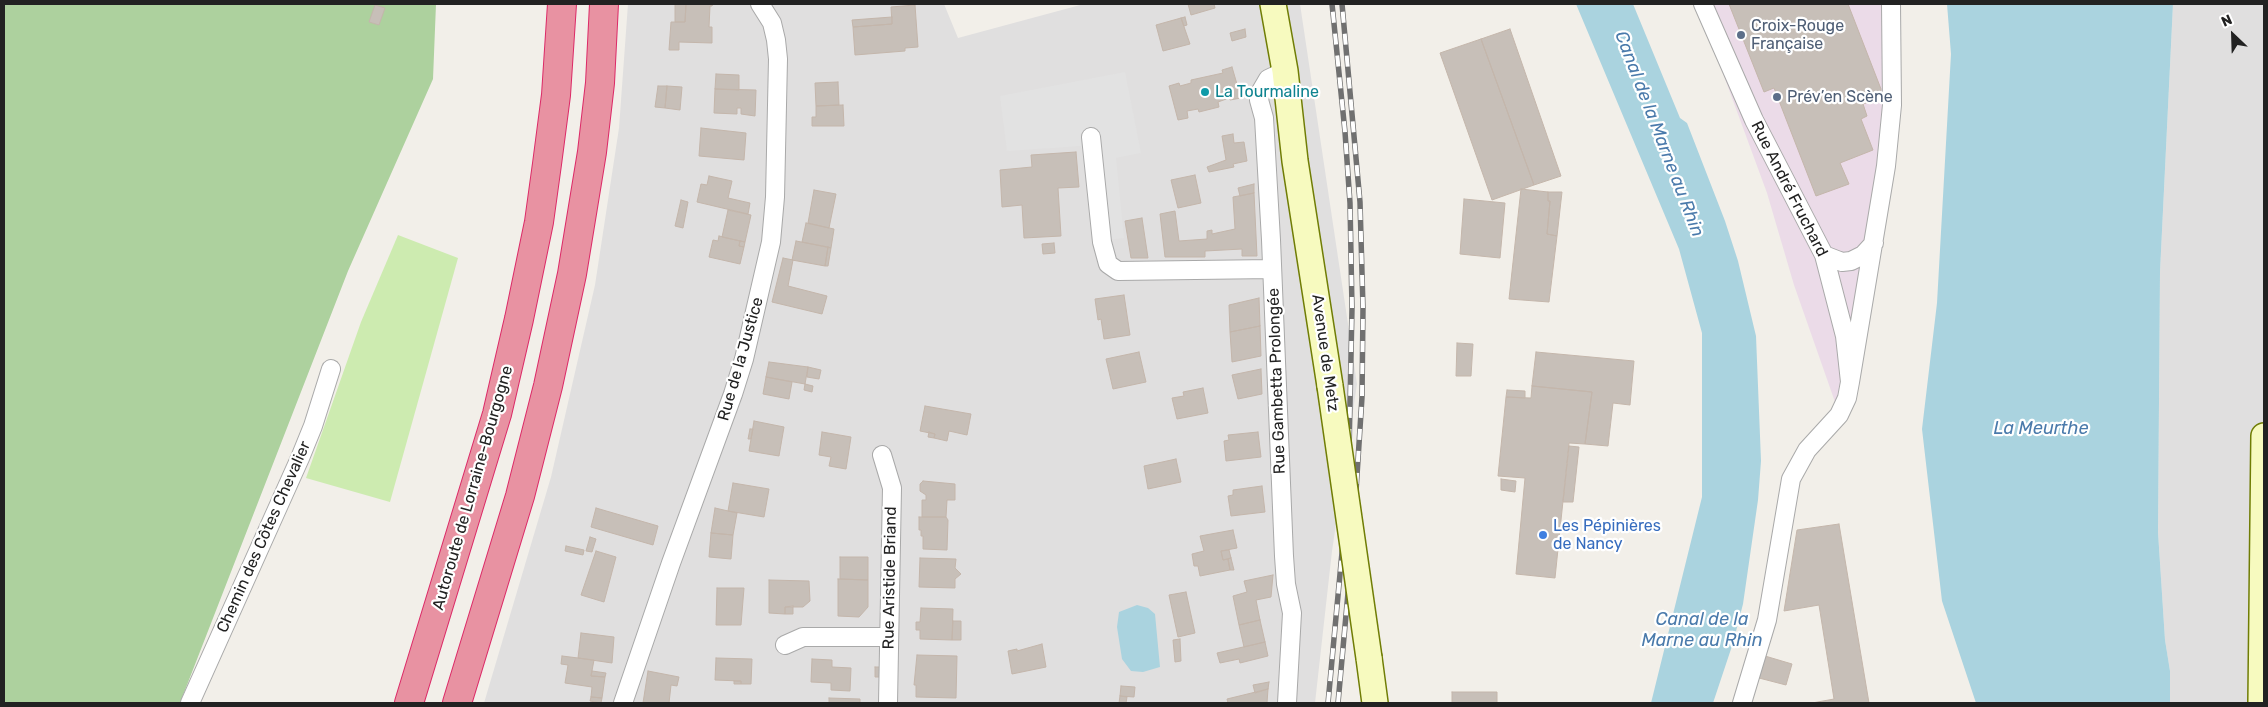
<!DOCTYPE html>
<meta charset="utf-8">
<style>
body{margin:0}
#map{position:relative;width:2268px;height:707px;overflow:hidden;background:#f2efe9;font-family:Rubik,sans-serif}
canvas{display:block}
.frame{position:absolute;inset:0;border:5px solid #222;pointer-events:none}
.north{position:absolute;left:2208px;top:10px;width:50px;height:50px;-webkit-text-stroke:4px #fff;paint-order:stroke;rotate:336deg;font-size:14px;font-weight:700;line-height:20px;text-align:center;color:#222}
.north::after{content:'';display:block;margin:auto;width:18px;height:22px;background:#222;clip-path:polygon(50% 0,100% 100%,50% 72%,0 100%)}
</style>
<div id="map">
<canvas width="2268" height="707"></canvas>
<div class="frame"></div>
<div class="north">N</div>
</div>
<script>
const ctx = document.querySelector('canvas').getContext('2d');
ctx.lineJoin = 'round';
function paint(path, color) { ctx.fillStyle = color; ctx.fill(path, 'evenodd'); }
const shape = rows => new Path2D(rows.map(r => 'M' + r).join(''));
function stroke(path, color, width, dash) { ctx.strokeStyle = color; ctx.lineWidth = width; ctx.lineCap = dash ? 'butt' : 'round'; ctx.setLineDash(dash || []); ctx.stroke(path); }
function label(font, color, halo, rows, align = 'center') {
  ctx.font = font + ' Rubik,sans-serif'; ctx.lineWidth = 4.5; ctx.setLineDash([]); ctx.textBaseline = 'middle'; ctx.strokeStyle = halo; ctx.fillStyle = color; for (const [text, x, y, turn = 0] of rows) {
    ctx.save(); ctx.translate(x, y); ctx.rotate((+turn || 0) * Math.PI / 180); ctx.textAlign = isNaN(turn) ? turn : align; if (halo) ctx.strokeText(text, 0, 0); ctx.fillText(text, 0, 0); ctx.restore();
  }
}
paint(shape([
 [628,4,944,4,958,38,1084,4,1300,4,1357,384,1332,551,1315,703,484,703,551,477,595,285,619,128],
 [2173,4,2264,4,2264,703,2170,703,2170,671,2165,640,2158,532,2160,272]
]), '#e0dfdf');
paint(shape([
 [1694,4,1897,4,1879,244,1859,384,1835,402,1794,285,1767,193,1714,49]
]), '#ebdbe8');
paint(shape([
 [398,235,458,258,390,502,306,478,361,322]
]), '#cdebb0');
paint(shape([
 [4,4,436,4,433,79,348,271,180,703,4,703]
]), '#add19e');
paint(shape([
 [1125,72,1141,153,1116,158,1124,238,1096,241,1081,146,1007,151,1000,96]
]), '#e2e2e2');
paint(shape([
 [1576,4,1633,4,1680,118,1687,123,1725,221,1738,261,1756,336,1761,461,1758,500,1743,604,1733,643,1713,703,1651,703,1702,497,1702,333,1679,249],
 [1947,4,2173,4,2160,272,2158,532,2165,640,2170,671,2170,703,1976,703,1942,601,1922,429,1937,303,1951,54],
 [1137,605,1148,608,1155,614,1160,667,1143,672,1131,671,1122,659,1117,627,1119,612]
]), '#aad3df');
const building = shape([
 [675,4,686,4,685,22,675,22,675,4],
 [686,4,713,4,712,6,710,6,709,27,712,27,712,43,679,42,679,50,669,50,671,22,685,22,686,4],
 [1188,4,1214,4,1215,8,1191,15,1188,4],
 [1729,4,1848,4,1881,89,1880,98,1863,104,1867,116,1861,119,1873,150,1840,163,1849,184,1816,196,1774,88,1764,92,1729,4],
 [375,5,385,8,379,25,369,22,375,5],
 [915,5,918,47,905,48,905,51,855,55,853,27,892,24,891,7,915,5],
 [892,17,892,24,853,27,852,20,892,17],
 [1185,17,1187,25,1184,26,1181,18,1185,17],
 [1181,18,1190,44,1163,51,1156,25,1181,18],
 [1245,29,1246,37,1232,41,1230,33,1245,29],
 [1510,29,1561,176,1534,185,1481,39,1510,29],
 [1481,39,1534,185,1492,200,1440,53,1481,39],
 [1232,67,1241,98,1230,100,1229,98,1218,102,1219,107,1199,112,1198,109,1187,111,1188,118,1178,120,1169,86,1179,83,1180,86,1191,83,1191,80,1223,73,1222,70,1232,67],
 [716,74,739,75,739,90,715,89,716,74],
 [838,82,839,105,816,106,815,83,838,82],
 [658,86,667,86,665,108,655,107,658,86],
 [667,86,682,87,680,110,665,108,667,86],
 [715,89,756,90,755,116,741,114,741,108,737,108,737,114,714,113,715,89],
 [843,105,844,126,812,126,812,117,816,117,816,106,843,105],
 [701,128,746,133,744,160,699,156,701,128],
 [1233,134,1234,143,1244,142,1247,161,1233,164,1234,167,1209,172,1207,167,1226,160,1222,136,1233,134],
 [1076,152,1079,187,1058,188,1061,236,1024,238,1022,205,1002,207,1000,170,1032,167,1031,155,1076,152],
 [1195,175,1201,203,1178,208,1171,180,1195,175],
 [709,176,732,181,728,198,750,203,748,214,697,202,701,184,707,185,709,176],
 [1254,184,1254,193,1240,196,1238,188,1254,184],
 [1521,189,1548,192,1548,201,1550,201,1547,234,1557,236,1549,302,1509,299,1521,189],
 [814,190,836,194,829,228,808,223,814,190],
 [1548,192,1562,192,1557,236,1547,234,1550,201,1548,201,1548,192],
 [1254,193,1257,256,1242,256,1242,249,1205,251,1205,257,1165,257,1160,214,1175,211,1179,241,1207,239,1207,231,1212,230,1212,234,1235,229,1233,197,1254,193],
 [1464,199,1505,203,1500,258,1460,254,1464,199],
 [681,200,688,202,683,228,675,226,681,200],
 [728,210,751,215,745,242,722,237,728,210],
 [1142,218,1148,258,1131,258,1125,221,1142,218],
 [806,223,834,229,831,248,802,242,806,223],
 [719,236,740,241,739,246,744,247,740,264,709,257,713,240,718,241,719,236],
 [740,241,745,242,744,247,739,246,740,241],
 [796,241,828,247,825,266,792,260,796,241],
 [1054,243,1055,253,1043,254,1042,244,1054,243],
 [828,247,831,248,828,266,825,266,828,247],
 [783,258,793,260,788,286,827,296,822,314,772,302,783,258],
 [1124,295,1130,335,1104,339,1101,319,1098,320,1095,299,1124,295],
 [1259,298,1260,326,1230,332,1229,305,1259,298],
 [1260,326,1261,356,1232,362,1230,332,1260,326],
 [1457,343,1473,344,1471,376,1456,376,1457,343],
 [1139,352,1146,382,1113,389,1106,359,1139,352],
 [1536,352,1634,361,1630,405,1613,403,1608,446,1585,444,1592,392,1532,386,1536,352],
 [769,362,808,367,805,384,766,377,769,362],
 [808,367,821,370,819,379,807,377,808,367],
 [1261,369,1262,394,1238,399,1232,375,1261,369],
 [766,377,792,382,789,399,763,394,766,377],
 [805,384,813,386,812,392,804,390,805,384],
 [1532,386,1592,392,1585,444,1569,443,1555,578,1516,574,1525,478,1498,476,1506,397,1531,398,1532,386],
 [1203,388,1208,413,1177,419,1172,398,1184,396,1183,392,1203,388],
 [1507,390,1525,391,1525,398,1506,397,1507,390],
 [925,406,971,414,967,435,949,431,947,441,934,438,935,434,920,431,925,406],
 [754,421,784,427,779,456,749,451,754,421],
 [750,429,753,429,751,439,748,439,750,429],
 [822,432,851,437,846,469,829,466,831,457,819,455,822,432],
 [929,432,935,434,934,438,928,437,929,432],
 [1258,432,1261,457,1226,461,1224,441,1229,440,1228,435,1258,432],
 [1569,446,1579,447,1573,502,1563,502,1569,446],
 [1176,459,1181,482,1148,489,1144,466,1176,459],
 [1501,479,1516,481,1515,492,1501,490,1501,479],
 [923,481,955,484,955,500,947,500,946,517,922,517,922,500,926,500,926,495,920,491,920,484,923,481],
 [733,483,769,489,764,517,728,511,733,483],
 [1262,486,1265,512,1231,516,1228,496,1233,495,1233,490,1262,486],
 [596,508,658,526,653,545,591,527,596,508],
 [715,508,737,513,733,535,711,533,715,508],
 [919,517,946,517,948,520,947,550,923,549,923,536,921,536,921,530,919,530,919,517],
 [1839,524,1869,703,1812,703,1834,699,1819,605,1784,611,1797,530,1839,524],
 [1233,530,1237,548,1221,551,1223,560,1228,559,1230,570,1200,576,1198,566,1194,566,1192,554,1204,551,1200,536,1233,530],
 [711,533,733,535,731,559,709,557,711,533],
 [590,537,596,539,592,552,586,551,590,537],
 [566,546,584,550,583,555,565,551,566,546],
 [1229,550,1231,558,1223,560,1221,551,1229,550],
 [596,551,616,557,604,602,581,595,596,551],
 [840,557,868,557,868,580,840,579,840,557],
 [920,558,956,559,955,568,961,574,955,579,955,588,919,587,920,558],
 [1231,558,1234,570,1230,570,1228,559,1231,558],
 [1273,575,1271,597,1256,600,1260,620,1239,625,1233,596,1247,592,1244,581,1273,575],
 [838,579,868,580,868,607,859,617,838,616,838,579],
 [769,580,809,581,810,601,803,607,785,607,785,614,769,613,769,580],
 [717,588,744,588,741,625,716,625,717,588],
 [1186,592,1195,633,1178,637,1169,595,1186,592],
 [793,606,793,614,785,614,785,607,793,606],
 [921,608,953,609,952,640,920,639,920,630,916,630,916,622,920,622,921,608],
 [1260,620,1265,642,1244,647,1239,625,1260,620],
 [953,621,961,621,961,640,952,640,953,621],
 [581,633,614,637,612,663,578,658,581,633],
 [1180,639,1181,661,1175,662,1173,640,1180,639],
 [1265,642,1268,656,1240,663,1239,659,1220,663,1217,653,1265,642],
 [1042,644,1046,667,1012,674,1008,651,1017,649,1017,651,1042,644],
 [917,655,957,656,956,698,916,697,916,685,914,685,917,655],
 [562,656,594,660,591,676,605,677,602,698,591,697,592,687,565,683,568,665,561,664,562,656],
 [1765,656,1792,664,1786,685,1759,678,1765,656],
 [716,658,752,659,751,684,741,684,741,681,715,680,716,658],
 [812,659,832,660,832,667,851,668,850,691,831,690,831,683,811,682,812,659],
 [875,667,880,667,880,677,875,677,875,667],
 [592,671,606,673,605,677,591,676,592,671],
 [648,671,679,677,677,686,671,685,669,703,643,703,648,671],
 [734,681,741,681,741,684,734,684,734,681],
 [1269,682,1268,689,1255,693,1253,685,1269,682],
 [1121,686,1135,687,1134,697,1120,696,1121,686],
 [1268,689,1267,703,1228,703,1227,699,1268,689],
 [1452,692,1497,692,1497,703,1452,703,1452,692],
 [1120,696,1127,697,1126,703,1119,703,1120,696],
 [591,697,602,698,601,703,590,701,591,697],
 [829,698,860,699,860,703,829,703,829,698]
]);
paint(building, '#c7bfb8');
stroke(building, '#c4b6ab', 1);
const minor = shape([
 [1703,4,1754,120,1824,255,1845,336,1850,382,1886,166,1892,105,1891,4],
 [1285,71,1268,79,1261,91,1259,100,1264,118,1271,240,1284,556,1286,584,1292,613,1287,703],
 [1091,137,1102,242,1108,264,1118,271,1272,269],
 [1824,255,1842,262,1851,261,1863,255,1874,243],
 [882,455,892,488,888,703],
 [785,645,803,637,888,637],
 [190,703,300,458,313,426,331,369],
 [623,703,671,563,733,394,744,359,771,242,775,197,778,59,776,40,772,23,760,4],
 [1742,703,1767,620,1791,479,1807,450,1839,415,1847,398,1850,382]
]);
const secondary = shape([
 [1273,4,1285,71,1295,161,1330,386],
 [1369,658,1375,703],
 [2261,703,2264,436]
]);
const motorway = shape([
 [409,703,497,414,519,319,539,222,547,164,556,95,562,4],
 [457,703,520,496,548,386,572,274,592,152,600,83,604,4]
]);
stroke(minor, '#a9a9a9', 20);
stroke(secondary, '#707d05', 28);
stroke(motorway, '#dc2a67', 30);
stroke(minor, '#fff', 18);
stroke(secondary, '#f7fabf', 25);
stroke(motorway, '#e892a2', 28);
const rail = shape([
 [1328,703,1344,531,1349,452,1352,308,1350,203,1345,132,1332,4],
 [1338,703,1353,538,1362,397,1363,308,1360,202,1342,4]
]);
stroke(rail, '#707070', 5.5);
stroke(rail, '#fff', 4, [11]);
const secondaryBridge = shape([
 [1330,386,1369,658]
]);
stroke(secondaryBridge, '#707d05', 28, []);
stroke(secondaryBridge, '#f7fabf', 25);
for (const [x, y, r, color] of [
 [1741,35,5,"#5c6f8a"],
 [1205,92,5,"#0f9aa8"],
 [1777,97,5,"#5c6f8a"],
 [1543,535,5,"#3f7fe0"]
]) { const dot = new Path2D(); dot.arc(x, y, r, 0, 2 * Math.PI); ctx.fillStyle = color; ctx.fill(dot); stroke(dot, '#fff', 2); }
label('16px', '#4e5e75', '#fff', [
 ["Croix-Rouge",1751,26],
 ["Française",1751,44],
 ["Prév’en Scène",1787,97]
], 'left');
label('16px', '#0d838f', '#fff', [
 ["La Tourmaline",1215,92]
], 'left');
label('16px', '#222', '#fff', [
 ["Rue André Fruchard",1789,189,63],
 ["Avenue de Metz",1325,353,82],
 ["Rue de la Justice",741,359,-74],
 ["Rue Gambetta Prolongée",1277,381,-92],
 ["Autoroute de Lorraine-Bourgogne",473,488,-74],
 ["Chemin des Côtes Chevalier",264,537,-66],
 ["Rue Aristide Briand",890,578,-89]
]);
label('16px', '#366cbe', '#fff', [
 ["Les Pépinières",1553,526],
 ["de Nancy",1553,544]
], 'left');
label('italic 18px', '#4a7aab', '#fff', [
 ["Canal de la Marne au Rhin",1659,134,69],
 ["La Meurthe",2041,429],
 ["Canal de la",1702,620],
 ["Marne au Rhin",1702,641]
]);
</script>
